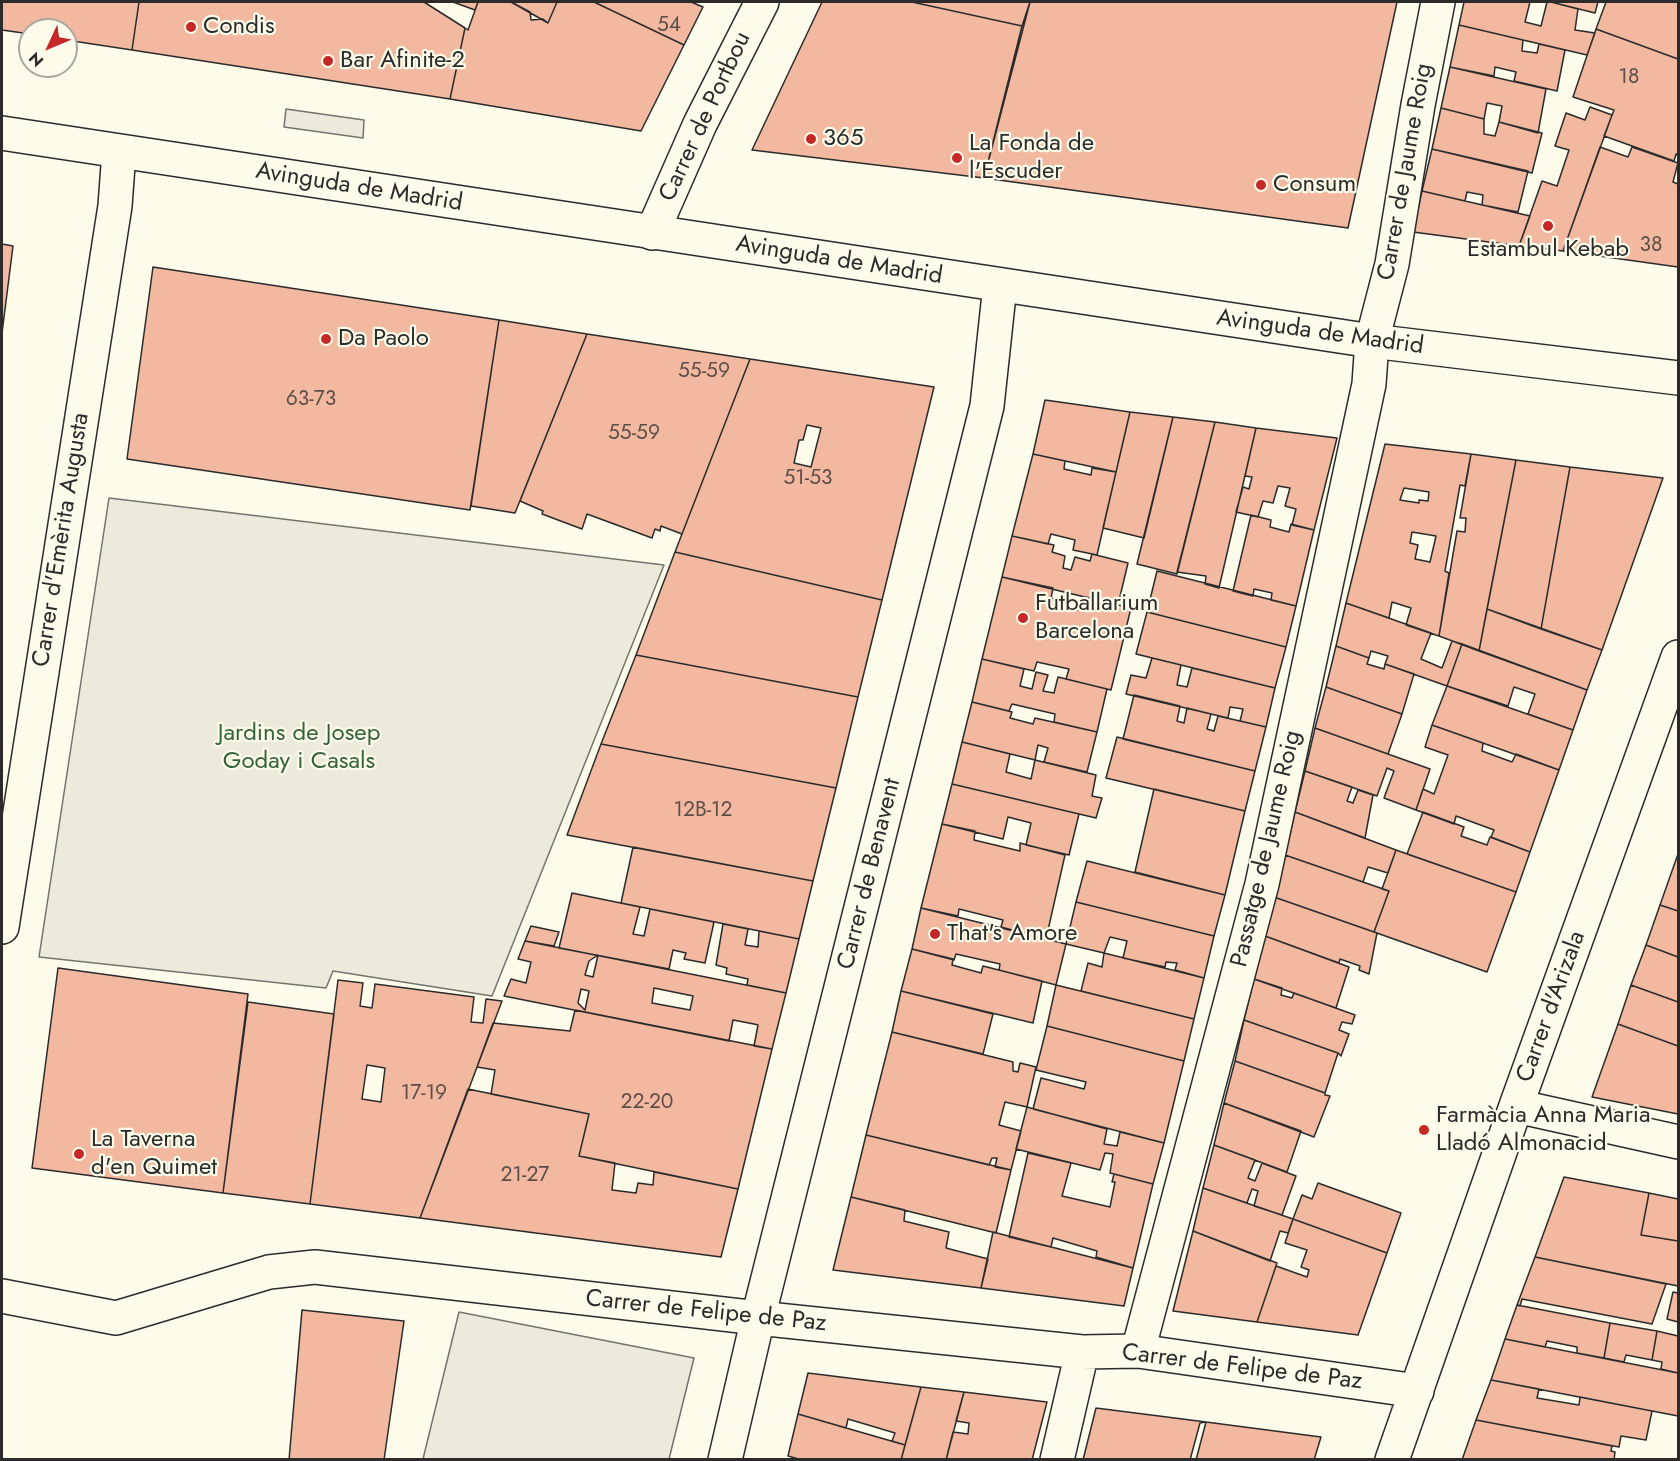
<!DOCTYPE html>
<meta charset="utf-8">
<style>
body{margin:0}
#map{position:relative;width:1680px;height:1461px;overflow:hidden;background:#fdfbea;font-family:Jost,sans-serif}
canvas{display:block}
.frame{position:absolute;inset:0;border:3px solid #2b2b2b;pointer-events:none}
.north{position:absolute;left:18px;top:18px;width:60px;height:60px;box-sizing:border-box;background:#fdfbea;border:2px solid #a9a89e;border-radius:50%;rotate:226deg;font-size:16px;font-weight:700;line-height:24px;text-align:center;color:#2b2b2b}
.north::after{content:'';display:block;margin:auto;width:21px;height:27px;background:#c62828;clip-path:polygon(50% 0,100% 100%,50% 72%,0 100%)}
</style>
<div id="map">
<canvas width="1680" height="1461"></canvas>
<div class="frame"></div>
<div class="north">N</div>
</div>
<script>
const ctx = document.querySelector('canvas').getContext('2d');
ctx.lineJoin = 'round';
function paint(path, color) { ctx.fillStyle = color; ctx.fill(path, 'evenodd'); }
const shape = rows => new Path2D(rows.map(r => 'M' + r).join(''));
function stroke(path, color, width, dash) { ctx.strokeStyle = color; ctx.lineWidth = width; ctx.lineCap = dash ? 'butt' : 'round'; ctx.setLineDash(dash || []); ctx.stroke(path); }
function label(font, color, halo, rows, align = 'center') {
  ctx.font = font + ' Jost,sans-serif'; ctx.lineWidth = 4.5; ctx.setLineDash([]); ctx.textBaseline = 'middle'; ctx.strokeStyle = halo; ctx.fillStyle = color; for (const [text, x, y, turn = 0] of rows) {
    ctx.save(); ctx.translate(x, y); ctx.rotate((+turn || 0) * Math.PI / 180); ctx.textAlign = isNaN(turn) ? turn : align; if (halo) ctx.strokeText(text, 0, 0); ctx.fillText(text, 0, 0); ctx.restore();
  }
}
const green = shape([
 [109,498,664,565,492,996,333,971,326,988,39,957,109,498]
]);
paint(green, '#ecebdb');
stroke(green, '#74746e', 1.5);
const parking = shape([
 [286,109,364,120,363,138,284,127,286,109],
 [459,1312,694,1358,669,1459,423,1459,459,1312]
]);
paint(parking, '#eceadb');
stroke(parking, '#74746e', 1.5);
const building = shape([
 [2,2,139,2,132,50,66,40,66,30,30,30,30,34,2,30,2,2],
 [139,2,424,2,465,28,450,99,132,50,139,2],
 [453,2,478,2,475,10,453,2],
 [478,2,511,2,530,12,531,20,543,19,548,23,557,2,594,2,684,45,641,131,450,99,465,28,468,30,478,2],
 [511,2,557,2,548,23,511,2],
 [594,2,691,2,703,7,684,45,594,2],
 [822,2,912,2,1022,26,984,178,752,150,822,2],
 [912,2,1030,2,1022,26,912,2],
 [1030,2,1397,2,1348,228,984,178,1030,2],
 [1464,2,1530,2,1525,22,1541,26,1547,2,1551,2,1578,9,1575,30,1595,33,1587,55,1459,25,1464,2],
 [1551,2,1598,2,1595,13,1551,2],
 [1606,2,1678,2,1678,59,1596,29,1606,2],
 [1459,25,1523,40,1522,51,1537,53,1539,44,1565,50,1557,91,1514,81,1516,72,1495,67,1494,76,1450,67,1459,25],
 [1596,29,1678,59,1678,155,1676,154,1674,161,1604,136,1614,110,1573,97,1596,29],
 [1450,67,1546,89,1538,133,1499,122,1502,106,1487,103,1484,119,1441,108,1450,67],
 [1590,107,1612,115,1563,251,1519,246,1542,181,1557,186,1569,150,1555,146,1566,113,1585,120,1590,107],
 [1441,108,1484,119,1484,134,1495,136,1499,122,1542,133,1532,173,1432,149,1441,108],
 [1600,147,1628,157,1632,147,1678,163,1673,182,1678,184,1678,267,1563,251,1600,147],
 [1432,149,1528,171,1518,212,1482,205,1483,195,1467,192,1465,201,1422,191,1432,149],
 [1422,191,1530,216,1519,246,1413,232,1422,191],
 [2,244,13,246,2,333,2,244],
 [153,267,499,320,470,510,127,459,153,267],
 [499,320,587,334,515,513,471,506,499,320],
 [587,334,750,359,682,534,661,526,660,531,655,529,652,538,587,514,582,529,542,514,543,511,520,501,587,334],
 [750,359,934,387,882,600,675,552,750,359],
 [807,425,821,428,811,467,794,463,799,440,803,440,807,425],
 [1045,400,1130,412,1116,472,1033,454,1045,400],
 [1130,412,1173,417,1144,538,1103,528,1130,412],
 [1173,417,1215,422,1177,574,1137,564,1173,417],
 [1215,422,1256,428,1219,588,1205,584,1206,576,1177,572,1215,422],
 [1256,428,1337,438,1314,530,1292,525,1296,509,1285,506,1290,488,1278,486,1273,503,1263,501,1258,517,1236,512,1243,487,1249,489,1252,477,1245,476,1256,428],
 [1385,444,1471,454,1465,486,1460,485,1445,571,1449,573,1439,636,1406,625,1411,608,1392,602,1389,618,1346,603,1385,444],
 [1404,488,1429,492,1428,501,1419,500,1419,503,1400,500,1404,488],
 [1412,532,1436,536,1430,562,1415,559,1418,545,1410,543,1412,532],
 [1033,454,1065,461,1064,469,1091,475,1092,468,1116,472,1097,555,1073,550,1075,540,1051,534,1048,544,1012,536,1033,454],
 [1471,454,1516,460,1479,651,1439,636,1457,531,1465,532,1466,518,1460,518,1471,454],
 [1516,460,1570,467,1541,629,1487,609,1516,460],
 [1570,467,1663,478,1602,650,1541,629,1570,467],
 [1251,515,1271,520,1270,527,1289,532,1291,524,1314,530,1296,606,1271,600,1272,593,1254,589,1253,596,1233,591,1251,515],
 [1012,536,1054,545,1052,552,1065,556,1063,568,1071,570,1075,557,1090,561,1092,554,1128,563,1118,605,1002,577,1012,536],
 [675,552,882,600,858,697,636,655,675,552],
 [1157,571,1296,606,1286,647,1147,612,1157,571],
 [1002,577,1053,588,1051,598,1067,602,1067,607,1083,611,1086,597,1131,608,1111,690,1066,679,1069,669,1037,662,1034,671,982,659,1002,577],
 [1346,603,1431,633,1421,659,1442,668,1452,641,1462,644,1447,686,1385,664,1388,656,1371,651,1369,658,1336,646,1346,603],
 [1487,609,1602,650,1587,690,1479,651,1487,609],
 [1147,612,1286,647,1275,688,1136,654,1147,612],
 [1462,644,1587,690,1573,730,1528,714,1535,694,1514,687,1508,706,1447,686,1462,644],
 [1336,646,1369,658,1367,664,1384,669,1385,664,1414,674,1402,714,1326,687,1336,646],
 [636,655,858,697,836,788,601,744,636,655],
 [1152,658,1181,665,1177,685,1187,687,1192,668,1275,688,1266,727,1240,721,1243,709,1230,707,1228,718,1126,694,1131,675,1146,678,1152,658],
 [982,659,1024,669,1020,686,1032,689,1036,672,1048,675,1043,691,1054,693,1058,677,1107,689,1097,732,1054,722,1055,714,1012,704,1009,711,972,702,982,659],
 [1447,686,1573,730,1559,770,1432,725,1447,686],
 [1326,687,1402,714,1388,754,1315,728,1326,687],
 [1134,695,1180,706,1177,721,1184,723,1187,708,1211,714,1207,729,1214,731,1218,716,1266,727,1255,771,1123,739,1134,695],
 [972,702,1012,712,1010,718,1033,724,1035,718,1097,732,1087,772,1044,762,1048,748,1038,745,1035,760,962,742,972,702],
 [1432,725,1483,743,1482,751,1512,762,1516,754,1559,770,1530,852,1491,837,1494,830,1456,816,1454,824,1416,810,1423,789,1434,794,1448,755,1425,747,1432,725],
 [1315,728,1430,769,1416,810,1384,798,1394,771,1387,768,1377,796,1305,771,1315,728],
 [1117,737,1255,771,1245,811,1106,778,1117,737],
 [962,742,1010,754,1006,772,1031,779,1035,760,1096,775,1092,796,1102,798,1096,818,952,784,962,742],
 [601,744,836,788,813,881,567,835,601,744],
 [1305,771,1352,787,1347,801,1353,803,1358,790,1373,795,1365,838,1295,812,1305,771],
 [952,784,1079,814,1069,855,1026,845,1031,823,1008,817,1003,839,942,824,952,784],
 [1154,789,1245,811,1225,895,1135,872,1154,789],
 [1295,812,1396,850,1388,873,1368,867,1363,882,1285,855,1295,812],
 [1423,812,1464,827,1461,836,1487,845,1490,837,1530,852,1516,892,1407,854,1423,812],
 [942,824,975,831,974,840,1020,851,1020,843,1065,855,1046,939,1001,927,1003,920,959,909,958,916,921,908,942,824],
 [633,847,813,881,799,939,621,903,633,847],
 [1396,850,1516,892,1487,972,1374,932,1389,891,1382,889,1396,850],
 [1678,854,1678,911,1660,905,1678,854],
 [1285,855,1389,891,1374,932,1274,897,1285,855],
 [1087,861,1225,895,1214,936,1076,902,1087,861],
 [572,893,640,907,633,934,644,936,650,909,714,922,705,963,684,959,686,953,673,950,669,969,559,948,572,893],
 [1274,897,1377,933,1369,974,1359,970,1360,966,1340,959,1339,963,1265,936,1274,897],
 [1076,902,1214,936,1204,978,1175,970,1177,963,1166,962,1165,967,1123,958,1127,941,1110,937,1104,953,1066,944,1076,902],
 [1660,905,1678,911,1678,957,1646,945,1660,905],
 [921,908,1066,944,1056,985,999,970,1000,964,956,954,954,960,912,949,921,908],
 [723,924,748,929,745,945,758,947,759,931,799,939,786,993,747,985,748,979,726,974,727,968,716,965,723,924],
 [531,926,559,932,554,946,525,941,531,926],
 [1265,936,1349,967,1336,1008,1254,979,1265,936],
 [525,941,786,993,772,1049,754,1046,758,1025,754,1024,733,1020,729,1041,504,996,511,979,526,983,531,962,518,959,525,941],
 [598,955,593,977,585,975,589,961,598,955],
 [654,988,693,996,690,1010,652,1003,654,988],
 [581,989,589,991,585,1010,578,1003,581,989],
 [1646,945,1678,957,1678,1002,1631,985,1646,945],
 [912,949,953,959,952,965,981,973,983,966,1042,981,1033,1023,901,991,912,949],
 [1104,953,1204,978,1194,1019,1081,991,1088,963,1102,967,1104,953],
 [58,968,248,994,223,1193,32,1168,58,968],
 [1254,979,1282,988,1281,995,1292,998,1294,993,1355,1015,1352,1024,1342,1022,1339,1030,1349,1034,1341,1056,1338,1053,1244,1020,1254,979],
 [338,980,363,983,360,1006,372,1008,375,984,474,997,471,1022,483,1023,486,999,502,1001,420,1218,310,1204,338,980],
 [367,1065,385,1068,381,1102,362,1099,367,1065],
 [1056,985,1194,1019,1184,1061,1047,1026,1056,985],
 [1631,985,1678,1002,1678,1046,1618,1024,1631,985],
 [901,991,993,1014,983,1054,892,1032,901,991],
 [248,1002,334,1014,310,1204,223,1193,248,1002],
 [575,1010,772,1049,738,1189,579,1156,589,1114,491,1094,495,1070,477,1067,493,1023,570,1031,575,1010],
 [1244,1020,1338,1053,1325,1093,1235,1061,1244,1020],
 [1618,1024,1678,1046,1678,1114,1592,1097,1618,1024],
 [1047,1026,1184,1061,1164,1143,1033,1109,1041,1078,1084,1089,1086,1082,1036,1070,1047,1026],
 [892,1032,1013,1062,1013,1071,1018,1072,1020,1063,1036,1067,1027,1107,1005,1102,999,1125,1021,1131,1011,1170,995,1167,997,1158,992,1158,989,1165,866,1135,892,1032],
 [1235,1061,1325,1093,1325,1095,1330,1096,1314,1137,1224,1103,1235,1061],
 [468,1089,589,1114,579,1156,615,1163,612,1190,636,1193,638,1183,653,1185,654,1172,738,1189,721,1257,420,1218,468,1089],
 [1224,1103,1301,1131,1287,1172,1214,1145,1224,1103],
 [1027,1107,1107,1129,1104,1144,1117,1146,1120,1132,1164,1143,1153,1184,1110,1173,1113,1154,1105,1153,1100,1170,1016,1149,1027,1107],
 [866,1135,1011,1170,996,1233,851,1197,866,1135],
 [1214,1145,1255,1160,1248,1178,1255,1181,1262,1163,1296,1176,1282,1215,1254,1206,1258,1191,1252,1189,1247,1203,1203,1188,1214,1145],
 [1028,1153,1071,1163,1062,1196,1110,1207,1115,1182,1112,1182,1114,1174,1153,1184,1133,1268,1096,1257,1097,1251,1053,1238,1051,1247,1009,1237,1028,1153],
 [1564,1177,1649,1193,1641,1235,1678,1241,1678,1286,1535,1257,1564,1177],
 [1318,1183,1401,1213,1387,1253,1293,1219,1302,1195,1312,1199,1318,1183],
 [1203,1188,1293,1219,1288,1233,1280,1231,1270,1261,1193,1231,1203,1188],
 [1649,1193,1678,1199,1678,1241,1641,1235,1649,1193],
 [851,1197,905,1210,904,1221,949,1232,946,1248,988,1259,981,1288,833,1270,851,1197],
 [1293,1219,1387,1253,1358,1335,1257,1322,1276,1266,1307,1277,1309,1270,1301,1267,1307,1250,1285,1243,1293,1219],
 [1193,1231,1277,1263,1257,1322,1173,1311,1193,1231],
 [993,1232,1133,1268,1124,1306,981,1288,993,1232],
 [1535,1257,1666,1284,1652,1324,1522,1299,1520,1306,1517,1305,1535,1257],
 [1673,1292,1678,1293,1678,1322,1667,1319,1673,1292],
 [1517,1305,1610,1323,1604,1358,1577,1353,1577,1347,1547,1341,1545,1347,1505,1339,1517,1305],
 [302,1310,404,1321,384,1460,289,1460,302,1310],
 [1610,1323,1657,1331,1652,1360,1626,1355,1624,1362,1604,1358,1610,1323],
 [1657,1331,1678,1336,1678,1373,1661,1369,1662,1362,1652,1360,1657,1331],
 [1505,1339,1678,1373,1678,1416,1491,1380,1505,1339],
 [808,1373,921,1387,905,1445,892,1441,895,1433,848,1419,846,1428,798,1414,808,1373],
 [1491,1380,1539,1389,1537,1398,1579,1405,1580,1397,1652,1411,1646,1440,1621,1436,1619,1447,1476,1420,1491,1380],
 [921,1387,964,1392,946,1460,901,1460,921,1387],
 [964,1392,1047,1402,1032,1460,946,1460,953,1432,968,1434,969,1423,956,1421,964,1392],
 [1096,1408,1206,1422,1200,1423,1190,1460,1083,1460,1096,1408],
 [798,1414,905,1445,901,1460,802,1460,788,1456,798,1414],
 [1476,1420,1612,1446,1611,1451,1615,1452,1614,1460,1462,1460,1476,1420],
 [1206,1422,1321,1437,1314,1460,1196,1460,1206,1422]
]);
paint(building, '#f2b8a0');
stroke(building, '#2b2b2b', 1.5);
const minor = shape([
 [652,233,700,124,762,2],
 [2,927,115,206,119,152],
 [1516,1106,1678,1142],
 [2,1296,116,1318,269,1272,315,1267,758,1318,1082,1352,1138,1351,1417,1391],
 [1138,1351,1262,884,1369,384,1372,341,1392,264,1418,105,1438,2],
 [725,1460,758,1318,987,406,1000,285],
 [1057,1460,1082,1352],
 [1392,1460,1516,1106,1678,657]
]);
const secondary = shape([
 [2,133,1372,341,1678,378]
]);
stroke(minor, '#2b2b2b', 36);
stroke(secondary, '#2b2b2b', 36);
stroke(minor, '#fdfbea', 33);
stroke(secondary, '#fdfbea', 33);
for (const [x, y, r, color] of [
 [191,27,6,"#c62828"],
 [328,61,6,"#c62828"],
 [811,139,6,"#c62828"],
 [957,158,6,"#c62828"],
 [1261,185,6,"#c62828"],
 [1548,226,6,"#c62828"],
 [326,339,6,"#c62828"],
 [1023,618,6,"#c62828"],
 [935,934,6,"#c62828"],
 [1424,1130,6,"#c62828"],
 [79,1154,6,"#c62828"]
]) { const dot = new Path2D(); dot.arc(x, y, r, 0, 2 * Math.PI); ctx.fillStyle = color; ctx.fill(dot); stroke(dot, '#fdfbea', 2); }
label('21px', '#5d4e48', null, [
 ["54",669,26],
 ["18",1629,78],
 ["38",1651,246],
 ["55-59",704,372],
 ["63-73",311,400],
 ["55-59",634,434],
 ["51-53",808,479],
 ["12B-12",703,811],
 ["17-19",424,1094],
 ["22-20",647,1103],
 ["21-27",525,1176]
]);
label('24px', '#2b2b2b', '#fdfbea', [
 ["Condis",203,27],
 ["Bar Afinite-2",340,61],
 ["365",823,139],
 ["La Fonda de",969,144],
 ["l'Escuder",969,172],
 ["Consum",1273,185],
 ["Estambul Kebab",1548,250,"center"],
 ["Da Paolo",338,339],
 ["Futballarium",1035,604],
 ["Barcelona",1035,632],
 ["That's Amore",947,934],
 ["Farmàcia Anna Maria",1436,1116],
 ["Lladó Almonacid",1436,1144],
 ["La Taverna",91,1140],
 ["d'en Quimet",91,1168]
], 'left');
label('24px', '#2b2b2b', '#fdfbea', [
 ["Carrer de Portbou",706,117,-65],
 ["Carrer de Jaume Roig",1406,172,-80],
 ["Avinguda de Madrid",359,188,9],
 ["Avinguda de Madrid",839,261,9],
 ["Avinguda de Madrid",1320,333,8],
 ["Carrer d'Emèrita Augusta",62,540,-81],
 ["Passatge de Jaume Roig",1267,849,-77],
 ["Carrer de Benavent",870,874,-76],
 ["Carrer d'Arizala",1552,1007,-70],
 ["Carrer de Felipe de Paz",706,1312,6],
 ["Carrer de Felipe de Paz",1242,1368,7]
]);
label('24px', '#34623c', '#fdfbea', [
 ["Jardins de Josep",299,734],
 ["Goday i Casals",299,762]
]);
</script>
